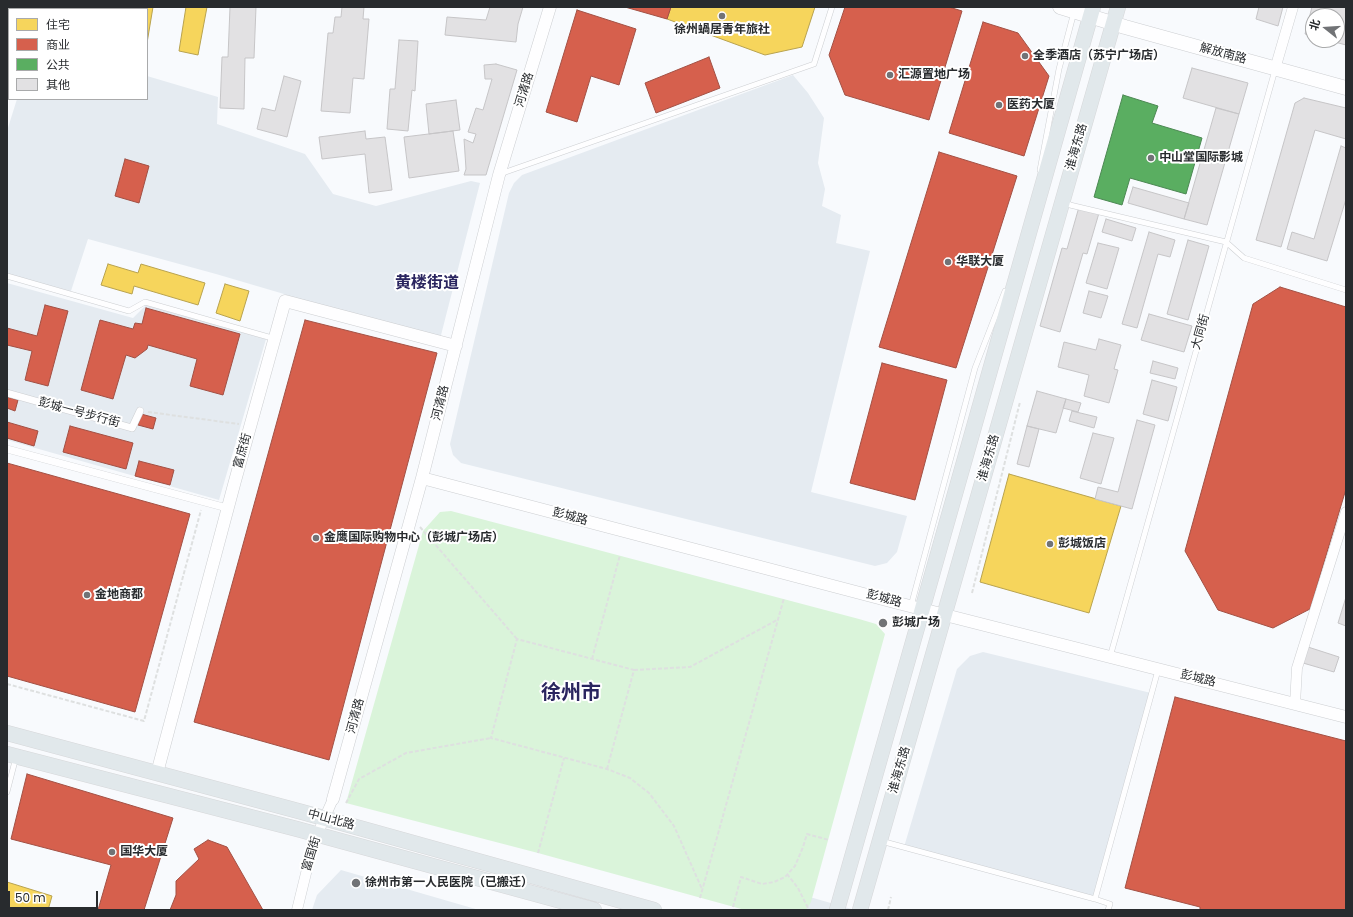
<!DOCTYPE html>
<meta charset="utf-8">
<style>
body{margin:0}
#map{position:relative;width:1353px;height:917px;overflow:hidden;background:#f8fafd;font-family:Poppins,"Noto Sans SC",sans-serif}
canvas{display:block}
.frame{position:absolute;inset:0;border:8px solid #282b2e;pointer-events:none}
.legend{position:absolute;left:8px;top:8px;width:140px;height:92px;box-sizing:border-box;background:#fff;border:1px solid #a9aaab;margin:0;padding:5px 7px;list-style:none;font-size:12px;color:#282b2e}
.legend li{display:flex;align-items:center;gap:8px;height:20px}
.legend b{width:20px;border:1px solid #a9aaab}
.north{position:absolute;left:1305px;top:8px;width:40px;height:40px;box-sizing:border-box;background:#fff;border:1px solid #a9aaab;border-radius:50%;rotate:287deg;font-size:11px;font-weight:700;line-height:16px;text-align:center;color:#282b2e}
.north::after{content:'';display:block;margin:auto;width:14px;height:18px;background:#717376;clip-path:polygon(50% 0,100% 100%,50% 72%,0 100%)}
.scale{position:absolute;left:8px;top:891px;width:90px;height:18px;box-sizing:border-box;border:2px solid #282b2e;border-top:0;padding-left:5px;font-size:12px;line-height:14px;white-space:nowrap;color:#282b2e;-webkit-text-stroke:3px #fff;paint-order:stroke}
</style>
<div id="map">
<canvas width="1353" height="917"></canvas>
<div class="frame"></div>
<ul class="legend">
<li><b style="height:11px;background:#f6d55c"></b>住宅</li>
<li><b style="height:11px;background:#d6604d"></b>商业</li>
<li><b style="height:11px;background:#5aae61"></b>公共</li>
<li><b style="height:11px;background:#e2e1e3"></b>其他</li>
</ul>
<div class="north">北</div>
<div class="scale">50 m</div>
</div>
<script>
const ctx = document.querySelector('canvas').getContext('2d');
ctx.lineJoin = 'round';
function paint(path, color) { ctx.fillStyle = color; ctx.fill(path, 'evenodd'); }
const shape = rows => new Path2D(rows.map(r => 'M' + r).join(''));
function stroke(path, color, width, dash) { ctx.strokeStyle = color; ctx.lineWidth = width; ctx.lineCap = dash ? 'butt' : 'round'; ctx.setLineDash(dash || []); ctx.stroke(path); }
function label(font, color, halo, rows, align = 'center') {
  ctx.font = font + ' Poppins,"Noto Sans SC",sans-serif'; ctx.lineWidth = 4; ctx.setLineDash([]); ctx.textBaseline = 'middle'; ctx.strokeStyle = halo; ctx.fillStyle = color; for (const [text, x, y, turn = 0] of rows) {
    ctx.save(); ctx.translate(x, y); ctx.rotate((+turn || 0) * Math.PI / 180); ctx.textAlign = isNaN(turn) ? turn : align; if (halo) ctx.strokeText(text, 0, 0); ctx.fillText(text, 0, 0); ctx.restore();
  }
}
paint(shape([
 [793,75,808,93,824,118,818,163,825,189,822,206,841,215,836,243,870,251,811,492,907,516,897,552,887,563,875,566,461,463,453,455,450,444,509,193,514,183,522,175],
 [147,76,218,97,217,124,305,154,333,194,376,206,471,181,480,183,440,339,299,300,284,294,216,274,88,239,70,294,7,276,7,131,17,99,147,99],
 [7,283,133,318,146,305,266,339,219,500,7,440],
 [983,652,1151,693,1095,899,904,847,957,669,970,656],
 [341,870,479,910,312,910,317,895],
 [796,893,855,910,791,910]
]), '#e5ebf1');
paint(shape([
 [451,511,859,619,876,624,885,634,811,902,806,910,745,910,538,853,346,803,423,531,440,512]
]), '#daf4da');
const homes = shape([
 [18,7,45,7,45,9,18,9,18,7],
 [73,7,99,7,98,9,73,9,73,7],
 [133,7,153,7,147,43,147,9,133,9,133,7],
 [186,7,207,7,198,55,179,51,186,7],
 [671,7,815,7,802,47,765,55,667,19,671,7],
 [108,264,138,273,141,264,205,283,198,305,134,286,132,294,101,285,108,264],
 [225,284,249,291,240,321,216,313,225,284],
 [1009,474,1121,506,1089,613,980,582,1009,474],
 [7,882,52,896,48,910,7,910,7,882]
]);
paint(homes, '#f6d55c');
stroke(homes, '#b8a24e', 1);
const shops = shape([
 [625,7,671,7,667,19,625,7],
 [845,7,949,7,962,11,929,120,845,95,829,55,845,7],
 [577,10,636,29,619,85,591,76,577,122,546,112,577,10],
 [983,22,1018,33,1049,76,1024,156,949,133,983,22],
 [709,57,720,88,656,113,645,83,709,57],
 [939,152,1017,176,956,368,879,347,939,152],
 [125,159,149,166,139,203,115,196,125,159],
 [1280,287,1346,307,1346,489,1310,609,1273,628,1218,610,1185,551,1253,304,1280,287],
 [45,305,68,311,48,386,25,380,32,351,7,345,7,328,37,336,45,305],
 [146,308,240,334,223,395,190,386,197,359,148,345,147,349,135,358,126,355,113,399,81,390,100,320,133,329,135,323,142,324,146,308],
 [305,320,437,353,329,760,194,722,305,320],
 [882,363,947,380,915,500,850,483,882,363],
 [7,397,18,400,15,411,7,408,7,397],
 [141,414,156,418,153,429,138,425,141,414],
 [7,422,38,431,34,446,7,438,7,422],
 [70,426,133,443,126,469,63,452,70,426],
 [139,461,174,470,170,485,135,476,139,461],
 [7,463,190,514,135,712,7,676,7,463],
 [1175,697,1346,741,1346,910,1200,910,1200,907,1125,888,1175,697],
 [27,774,173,818,144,910,98,910,111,865,11,839,27,774],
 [208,840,227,847,263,910,170,910,176,895,176,881,199,859,194,849,208,840]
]);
paint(shops, '#d6604d');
stroke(shops, '#a25044', 1);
const public = shape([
 [1123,95,1158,106,1152,123,1202,138,1186,194,1130,178,1122,205,1094,197,1123,95]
]);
paint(public, '#5aae61');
stroke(public, '#4b8752', 1);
const building = shape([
 [230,7,256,7,254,58,245,58,244,109,220,108,222,57,228,57,230,7],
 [342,7,364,7,363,19,369,19,364,79,353,78,350,113,321,111,328,33,333,33,335,17,341,17,342,7],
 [490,7,523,7,518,24,516,42,445,35,447,17,486,20,490,7],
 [1259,7,1283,7,1278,26,1256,19,1259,7],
 [1312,7,1346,7,1346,45,1327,40,1337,40,1337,16,1313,16,1313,36,1305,34,1312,7],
 [399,40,418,41,415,91,412,90,408,131,387,129,390,89,395,89,399,40],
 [496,64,517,70,486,175,464,175,466,169,464,139,473,143,476,134,468,132,476,108,483,110,492,79,485,79,484,65,496,64],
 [1192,68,1248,83,1239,114,1183,98,1192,68],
 [284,76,301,81,287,137,257,129,262,108,275,111,284,76],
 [1304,98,1346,108,1346,139,1315,130,1281,247,1256,240,1295,103,1304,98],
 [456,100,460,130,429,134,426,104,456,100],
 [1216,108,1239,114,1207,225,1184,219,1216,108],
 [365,131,366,139,385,137,392,190,369,193,365,154,322,159,319,137,365,131],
 [453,131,459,171,409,178,404,137,453,131],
 [1341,146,1346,148,1346,199,1327,261,1287,249,1292,232,1314,239,1341,146],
 [1133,187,1189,203,1184,219,1128,203,1133,187],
 [1079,207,1099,213,1087,254,1083,253,1060,332,1040,326,1062,248,1067,249,1079,207],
 [1106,219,1136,228,1132,241,1102,232,1106,219],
 [1149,232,1175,240,1170,257,1158,254,1137,328,1122,324,1149,232],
 [1188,240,1209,246,1188,320,1167,314,1188,240],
 [1098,243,1119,248,1107,289,1086,283,1098,243],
 [1089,291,1108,296,1101,318,1083,313,1089,291],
 [1149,314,1192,326,1184,352,1141,340,1149,314],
 [1099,339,1121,345,1114,369,1118,370,1109,403,1084,396,1089,375,1058,367,1064,342,1096,350,1099,339],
 [1153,361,1178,368,1175,379,1150,373,1153,361],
 [1152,380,1177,387,1168,421,1143,414,1152,380],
 [1037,391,1066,399,1056,433,1027,426,1037,391],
 [1066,399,1081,403,1078,412,1063,408,1066,399],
 [1072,411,1097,417,1094,428,1069,421,1072,411],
 [1137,420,1155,425,1132,509,1095,499,1098,487,1118,492,1137,420],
 [1027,426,1039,429,1029,467,1017,464,1027,426],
 [1093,433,1114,438,1101,484,1080,478,1093,433],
 [1346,597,1346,626,1338,623,1346,597],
 [1308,647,1339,657,1334,672,1303,663,1308,647]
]);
paint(building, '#e2e1e3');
stroke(building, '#c6c5c7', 1);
const service = shape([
 [1040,170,1059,69,1074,12],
 [500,174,814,64,832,7],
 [1065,201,1070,205,1226,242,1244,258,1346,290],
 [7,276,129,311,145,302,272,338],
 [911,606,975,368,1005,291],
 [1110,657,1275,70],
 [7,792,16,757],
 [881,841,1095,899],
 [1108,910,1110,904,1095,899,1158,670]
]);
const pedestrian = shape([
 [7,393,132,428,140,411],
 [7,449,227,508]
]);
const minor = shape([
 [1275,69,1293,7],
 [1295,704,1297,668,1346,512],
 [297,910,309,861,317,835,333,799]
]);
const tertiary = shape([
 [422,478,894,602,1346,717],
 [157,773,235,481,285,301,456,346],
 [333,799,422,478,499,175,550,7]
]);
const secondary = shape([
 [1060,7,1125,27,1346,88]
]);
const primary = shape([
 [7,733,302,812,654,910],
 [7,754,297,829,594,910],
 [837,910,1093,7],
 [860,910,1118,7]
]);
stroke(service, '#cdcfd2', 6);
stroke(pedestrian, '#cdcfd2', 8);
stroke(minor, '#cdcfd2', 11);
stroke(tertiary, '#cdcfd2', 13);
stroke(secondary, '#cdcfd2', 15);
stroke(primary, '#d6d7d9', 16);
stroke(shape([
 [148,412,239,424],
 [420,527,517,639],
 [972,593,1020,402],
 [592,659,620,555],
 [634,670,690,667,777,620],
 [7,684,144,721,201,510],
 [607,769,634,670,517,639,491,738,607,769,630,778,649,793,674,826,702,889],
 [346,803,359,779,406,753,491,738],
 [538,853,564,758],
 [787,874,798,888,809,910],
 [700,898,784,598],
 [733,907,741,877,762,884,774,882,785,877,795,866,803,847,807,834,829,840],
 [888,910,891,897]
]), '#dee0e0', 2, [4, 2]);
stroke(service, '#fefeff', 5);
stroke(pedestrian, '#fefeff', 7);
stroke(minor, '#fefeff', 10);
stroke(tertiary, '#fefeff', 12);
stroke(secondary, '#fefeff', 14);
stroke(primary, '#e1e8eb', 15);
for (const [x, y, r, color] of [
 [722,16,4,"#717376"],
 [1025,56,4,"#717376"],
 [890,75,4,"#717376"],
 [999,105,4,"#717376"],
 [1151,158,4,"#717376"],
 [948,262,4,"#717376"],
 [316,538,4,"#717376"],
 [1050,544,4,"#717376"],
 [87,595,4,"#717376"],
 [883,623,5,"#717376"],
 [112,852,4,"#717376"],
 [356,883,5,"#717376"]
]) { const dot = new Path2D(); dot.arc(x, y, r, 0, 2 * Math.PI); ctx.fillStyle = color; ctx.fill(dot); stroke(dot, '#fff', 1.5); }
label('bold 12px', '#282b2e', '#fff', [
 ["徐州蝸居青年旅社",722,30,"center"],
 ["全季酒店（苏宁广场店）",1033,56],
 ["汇源置地广场",898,75],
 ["医药大厦",1007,105],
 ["中山堂国际影城",1159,158],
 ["华联大厦",956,262],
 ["金鹰国际购物中心（彭城广场店）",324,538],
 ["彭城饭店",1058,544],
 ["金地商都",95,595],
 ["彭城广场",892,623],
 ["国华大厦",120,852],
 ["徐州市第一人民医院（已搬迁）",365,883]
], 'left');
label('12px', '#282b2e', '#fff', [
 ["解放南路",1223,54,15],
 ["河清路",525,90,-73],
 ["淮海东路",1077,147,-74],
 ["大同街",1201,332,-74],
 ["河清路",441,403,-76],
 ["彭城一号步行街",79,413,15],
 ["富庶街",243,451,-74],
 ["淮海东路",989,458,-74],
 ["彭城路",570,517,15],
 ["彭城路",884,599,15],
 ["彭城路",1198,679,14],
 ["河清路",356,716,-75],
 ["淮海东路",900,770,-74],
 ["中山北路",331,820,15],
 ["富国街",312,854,-73]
]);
label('bold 16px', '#2a255f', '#fff', [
 ["黄楼街道",427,284]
]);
label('bold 20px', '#2a255f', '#fff', [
 ["徐州市",571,694]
]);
</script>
